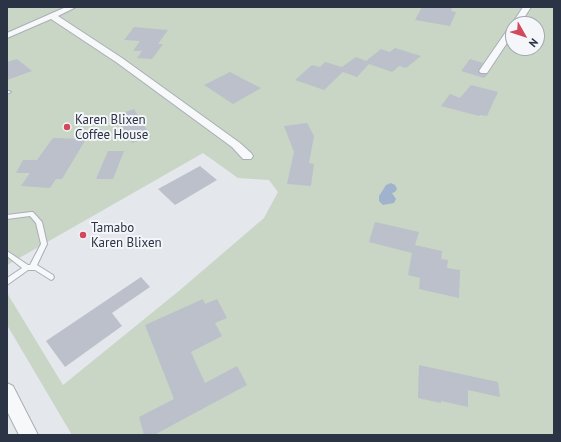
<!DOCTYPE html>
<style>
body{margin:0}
#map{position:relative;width:561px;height:442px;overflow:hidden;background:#e4e7ec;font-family:"PT Sans",sans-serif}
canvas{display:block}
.frame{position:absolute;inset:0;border:8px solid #2b3445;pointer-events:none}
.north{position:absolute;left:505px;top:16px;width:40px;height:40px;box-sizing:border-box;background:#f4f6f9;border:1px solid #a4a8b1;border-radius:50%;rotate:129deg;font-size:11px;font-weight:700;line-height:16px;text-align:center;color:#2b3445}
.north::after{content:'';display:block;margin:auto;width:14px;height:18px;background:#d1495b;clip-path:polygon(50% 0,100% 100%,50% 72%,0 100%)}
</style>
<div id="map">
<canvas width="561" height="442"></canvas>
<div class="frame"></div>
<div class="north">N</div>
</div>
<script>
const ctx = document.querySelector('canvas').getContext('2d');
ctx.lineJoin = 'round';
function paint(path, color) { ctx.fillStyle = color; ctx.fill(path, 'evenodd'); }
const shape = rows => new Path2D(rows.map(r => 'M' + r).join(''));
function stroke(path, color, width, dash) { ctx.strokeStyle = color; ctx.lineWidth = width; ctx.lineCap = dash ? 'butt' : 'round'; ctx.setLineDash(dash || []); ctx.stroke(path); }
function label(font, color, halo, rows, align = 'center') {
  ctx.font = font + ' "PT Sans",sans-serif'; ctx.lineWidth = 4; ctx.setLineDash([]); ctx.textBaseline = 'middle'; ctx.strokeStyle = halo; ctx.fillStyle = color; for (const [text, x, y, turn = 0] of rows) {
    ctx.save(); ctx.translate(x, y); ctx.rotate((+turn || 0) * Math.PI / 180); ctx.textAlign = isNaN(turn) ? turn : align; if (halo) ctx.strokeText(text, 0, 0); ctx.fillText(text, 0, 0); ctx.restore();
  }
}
paint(shape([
 [7,7,554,7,554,435,72,435,7,325,7,293,63,385,180,290,264,218,278,192,269,180,238,178,203,153,7,265],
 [513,24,537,24,537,48,513,48]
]), '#c9d6c5');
paint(shape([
 [391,183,395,185,397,189,395,192,392,193,396,199,394,203,383,205,379,201,379,196,386,185]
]), '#9fb4cc');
paint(shape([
 [422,7,452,7,451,11,456,12,450,26,415,20],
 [134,27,168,30,158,44,163,44,152,59,137,58,142,51,133,51,140,41,124,40],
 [395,48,421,56,406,68,399,66,392,72,369,64,357,77,343,72,324,90,295,80,312,65,320,67,325,62,342,67,356,57,366,61,381,49,390,52],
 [17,59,32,71,7,80,7,62],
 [470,59,483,63,478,71,481,74,488,74,484,78,461,71],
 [230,72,247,81,261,88,233,104,204,85],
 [471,85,498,92,487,116,480,115,479,116,441,106,450,94,460,98],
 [134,109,151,137,132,143,116,115],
 [307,123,314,136,309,163,314,164,311,186,287,184,294,152,284,126],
 [53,138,86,139,62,179,56,179,50,188,21,186,30,173,16,173,23,160,37,160],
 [108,151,124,151,113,179,96,179],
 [200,166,217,180,175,205,158,189],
 [375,222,419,232,415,245,442,251,441,259,448,260,447,268,460,270,459,298,419,289,420,278,408,275,412,253,369,242],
 [141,277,150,287,112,313,122,326,65,367,46,341],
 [203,299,205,304,217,299,227,318,215,323,222,336,191,352,205,383,237,366,247,385,154,435,144,435,139,417,174,399,145,325],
 [419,365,498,382,500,397,468,390,468,407,441,401,441,403,418,398]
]), '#bbc0ca');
const service = shape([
 [7,91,9,91,11,92,7,94,7,91],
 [31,212,33,212,42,222,47,244,37,265,53,275,54,277,53,279,51,280,35,270,28,270,7,285,7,278,22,268,7,256,7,251,28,265,30,265,41,244,36,223,30,216,7,219,7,215,31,212]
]);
const minor = shape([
 [66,7,76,7,58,16,122,58,240,143,251,153,253,156,251,159,243,159,232,147,116,62,51,19,7,38,7,33,66,7],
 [523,7,531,7,520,24,513,25,512,24,523,7],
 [510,26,513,26,513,34,487,73,481,73,479,71,510,26],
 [7,383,13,386,38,435,19,435,7,411,7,383]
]);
stroke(service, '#a9aeb7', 2);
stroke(minor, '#a9aeb7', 2);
paint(service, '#f7f8fa');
paint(minor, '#f7f8fa');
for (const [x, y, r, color] of [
 [67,127,4,"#d1495b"],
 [83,235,4,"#d1495b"]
]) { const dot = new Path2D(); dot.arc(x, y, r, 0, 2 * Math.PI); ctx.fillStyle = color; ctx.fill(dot); stroke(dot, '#f4f6f9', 1.5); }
label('13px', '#2b3445', '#f4f6f9', [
 ["Karen Blixen",75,120],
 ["Coffee House",75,135],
 ["Tamabo",91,228],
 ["Karen Blixen",91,243]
], 'left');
</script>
